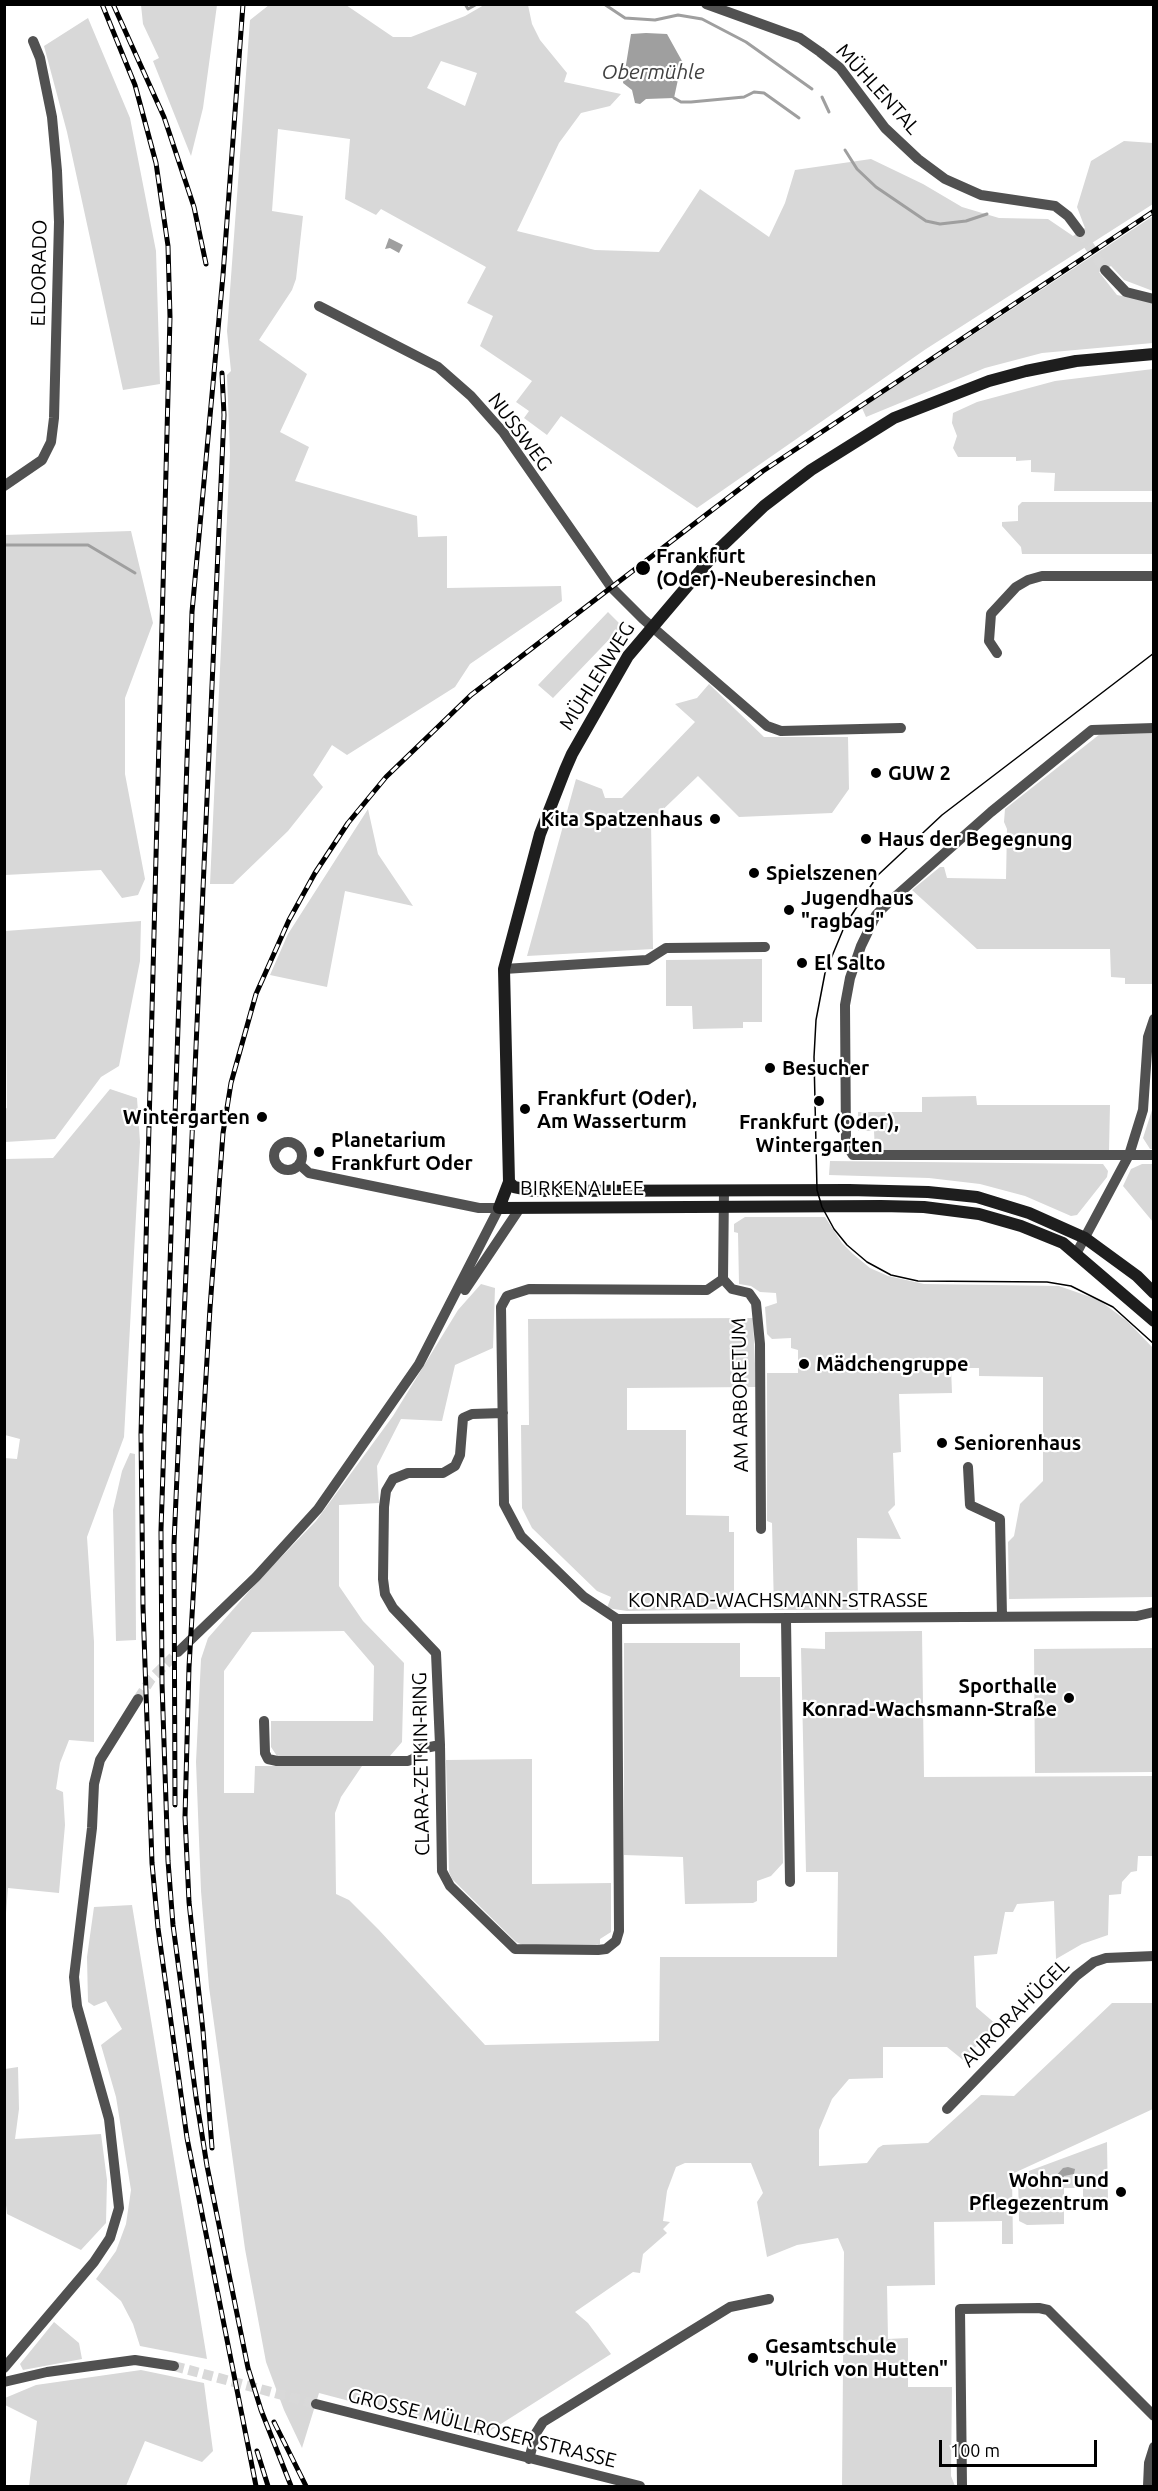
<!DOCTYPE html>
<meta charset="utf-8">
<style>
body{margin:0}
#map{position:relative;width:1158px;height:2491px;overflow:hidden;background:#fff;font-family:Ubuntu,sans-serif}
canvas{display:block}
.frame{position:absolute;inset:0;border:6px solid #000;pointer-events:none}
.scale{position:absolute;left:939px;top:2440px;width:158px;height:27px;box-sizing:border-box;border:3px solid #000;border-top:0;padding-left:8px;font-size:18px;line-height:21px;white-space:nowrap;color:#000;-webkit-text-stroke:4px #fff;paint-order:stroke}
</style>
<div id="map">
<canvas width="1158" height="2491"></canvas>
<div class="frame"></div>
<div class="scale">100 m</div>
</div>
<script>
const ctx = document.querySelector('canvas').getContext('2d');
ctx.lineJoin = 'round';
function paint(path, color) { ctx.fillStyle = color; ctx.fill(path, 'evenodd'); }
const shape = rows => new Path2D(rows.map(r => 'M' + r).join(''));
function stroke(path, color, width, dash) { ctx.strokeStyle = color; ctx.lineWidth = width; ctx.lineCap = dash ? 'butt' : 'round'; ctx.setLineDash(dash || []); ctx.stroke(path); }
function label(font, color, halo, rows, align = 'center') {
  ctx.font = font + ' Ubuntu,sans-serif'; ctx.lineWidth = 4.5; ctx.setLineDash([]); ctx.textBaseline = 'middle'; ctx.strokeStyle = halo; ctx.fillStyle = color; for (const [text, x, y, turn = 0] of rows) {
    ctx.save(); ctx.translate(x, y); ctx.rotate((+turn || 0) * Math.PI / 180); ctx.textAlign = isNaN(turn) ? turn : align; if (halo) ctx.strokeText(text, 0, 0); ctx.fillText(text, 0, 0); ctx.restore();
  }
}
paint(shape([
 [141,5,217,5,203,108,191,156,153,61,159,58,143,24],
 [269,5,346,5,393,37,411,37,465,16,484,5,528,5,532,24,540,40,567,73,564,82,621,94,610,106,581,113,559,143,517,231,595,250,659,252,700,189,769,237,785,203,795,170,871,159,923,184,962,207,999,218,1048,219,1073,236,1085,228,1077,207,1091,161,1124,141,1153,143,1153,204,926,349,697,508,561,416,547,435,524,418,529,411,516,402,532,381,480,346,493,316,467,303,486,267,381,209,376,215,345,199,350,139,278,129,272,211,303,216,296,279,292,290,259,340,307,374,280,432,309,447,295,481,417,516,418,537,447,536,447,588,561,586,562,601,470,664,455,687,347,755,332,745,313,775,323,787,288,831,233,884,210,884,230,454,227,375,231,371,227,331,250,20],
 [441,61,477,73,465,106,427,88],
 [88,18,130,118,156,251,160,384,123,390,67,132,44,46],
 [1153,216,1153,291,1124,280,1111,266,1099,272,1117,295,1153,302,1153,343,1042,353,985,368,866,417,862,408],
 [1153,369,1153,491,1054,491,1055,473,1031,472,1031,460,1016,461,1016,457,958,457,953,448,957,436,952,423,953,413,977,402,1055,381],
 [1022,502,1153,502,1153,554,1022,554,1021,547,1002,526,1002,522,1018,521,1018,506],
 [131,531,153,623,125,698,125,774,145,879,138,895,122,898,101,870,5,875,4,535],
 [608,612,622,626,553,698,538,685],
 [709,684,764,737,848,737,849,789,832,813,739,817,698,776,651,821,653,949,527,956,576,779,602,789,605,798,622,798,695,722,675,704,697,698],
 [1153,733,1153,984,1125,984,1125,978,1111,977,1110,949,977,949,912,890,940,867,944,867,947,878,1006,879,1007,829,1004,822,1005,809,1100,734],
 [368,809,378,854,413,906,345,891,327,987,270,975,288,934],
 [141,921,140,961,119,1066,101,1077,55,1139,5,1142,5,1109,7,1108,5,931],
 [762,959,762,1022,743,1022,743,1028,693,1029,692,1006,666,1006,666,960],
 [1153,1061,1154,1149,1150,1149,1143,1138,1153,1107],
 [110,1089,137,1098,140,1142,124,1437,87,1537,94,1642,94,1742,69,1740,60,1763,56,1789,63,1792,65,1825,59,1893,8,1888,5,1926,4,1458,17,1459,20,1439,5,1435,5,1159,53,1158],
 [976,1096,977,1105,1110,1105,1109,1150,875,1151,874,1131,858,1131,858,1112,922,1112,922,1097],
 [830,1161,1103,1164,1108,1171,1107,1177,1077,1215,1071,1216,1025,1196,980,1184,929,1178,829,1175],
 [1142,1164,1153,1164,1153,1222,1123,1186,1131,1169],
 [745,1217,825,1217,842,1243,853,1254,870,1268,888,1276,924,1284,1059,1286,1099,1300,1127,1321,1153,1348,1153,1597,1009,1599,1008,1542,1014,1536,1020,1504,1043,1481,1043,1377,979,1376,979,1368,951,1368,952,1393,899,1394,901,1452,893,1453,895,1505,888,1512,901,1539,857,1538,858,1610,774,1610,772,1523,767,1521,767,1373,798,1373,798,1350,791,1348,791,1338,772,1339,767,1334,765,1307,777,1303,776,1293,760,1292,751,1286,739,1284,738,1233,734,1232,734,1224],
 [481,1284,495,1288,493,1348,455,1365,442,1421,401,1419,377,1466,379,1503,339,1505,339,1586,363,1621,404,1663,402,1742,390,1756,277,1756,271,1747,271,1721,373,1721,374,1666,344,1631,252,1632,224,1671,224,1793,254,1793,255,1766,362,1766,341,1797,335,1813,336,1894,349,1900,379,1930,485,2045,659,2041,660,1957,837,1957,838,1872,806,1872,801,1648,825,1649,825,1632,922,1631,924,1777,1153,1776,1153,1856,1138,1856,1137,1871,1131,1872,1122,1882,1121,1894,1109,1895,1108,1935,1082,1944,1056,1959,1054,1901,1017,1904,1013,1912,1005,1912,997,1954,974,1956,976,2007,997,2025,963,2060,947,2047,883,2047,883,2078,849,2079,832,2099,819,2130,819,2166,867,2163,878,2148,883,2145,928,2143,981,2095,1014,2096,1112,2003,1153,2003,1153,2109,1012,2174,1013,2244,1002,2244,1002,2221,934,2222,935,2285,887,2286,888,2339,908,2338,908,2387,952,2387,951,2476,955,2486,842,2486,844,2252,838,2238,797,2245,767,2257,757,2202,763,2193,751,2163,685,2163,676,2167,667,2191,663,2221,670,2222,663,2229,667,2233,643,2254,640,2273,633,2272,575,2312,588,2323,611,2354,482,2436,319,2393,302,2448,284,2410,266,2362,245,2249,209,1987,201,1891,196,1762,201,1659,208,1638,259,1580,316,1521,393,1416,458,1310],
 [753,1318,756,1387,627,1388,627,1430,686,1430,686,1515,729,1516,729,1532,734,1532,734,1609,627,1611,607,1608,611,1597,597,1591,532,1528,522,1508,521,1425,529,1425,528,1319],
 [130,1453,135,1454,136,1640,116,1641,113,1510,122,1471],
 [624,1643,740,1643,740,1677,780,1677,783,1863,771,1876,757,1881,757,1901,753,1903,685,1904,683,1857,624,1855],
 [1153,1648,1153,1772,1035,1773,1034,1649],
 [532,1759,532,1884,611,1883,611,1932,600,1939,600,1944,596,1946,525,1946,516,1942,452,1879,449,1872,446,1760],
 [132,1905,207,2359,140,2346,133,2324,121,2301,96,2279,116,2251,126,2224,131,2190,116,2097,101,2045,122,2029,106,2001,94,2006,88,2002,87,1957,94,1907],
 [18,2067,19,2109,15,2139,101,2134,107,2180,106,2223,81,2250,7,2214,4,2187,5,2069],
 [1107,2142,1108,2202,1083,2202,1083,2188,1064,2188,1064,2224,1027,2225,1019,2221,1018,2175],
 [54,2322,79,2343,82,2359,23,2370,20,2364],
 [141,2370,204,2383,213,2451,202,2462,145,2441,126,2486,29,2486,37,2421,5,2405,5,2398,36,2385]
]), '#d8d8d8');
paint(shape([
 [646,33,667,34,682,61,674,98,646,99,640,104,635,103,632,90,623,83,631,34],
 [389,238,403,245,399,253,390,248,385,249],
 [1068,2167,1075,2169,1074,2174,1064,2176,1061,2184,1056,2184,1055,2177,1063,2168]
]), '#9f9f9f');
stroke(shape([
 [465,4,468,9,477,4],
 [604,4,625,18,655,20,678,15,702,19,746,42,812,89],
 [822,97,829,112],
 [674,98,681,102,691,102,744,97,754,92,764,93,799,118],
 [845,150,857,169,876,187,926,221,940,224,966,221,987,214],
 [4,545,88,545,135,573]
]), '#9f9f9f', 3);
stroke(shape([
 [1080,232,1105,270],
 [138,1699,151,1679,178,1652],
 [174,2366,316,2404]
]), '#d9d9d9', 10, [10, 5]);
stroke(shape([
 [706,4,800,38,820,52,840,68,885,128,918,159,945,179,981,195,1055,206,1068,216,1080,232],
 [1105,270,1126,292,1154,299],
 [319,306,438,367,471,396,503,432,611,587,643,619,767,726,781,731,901,728],
 [4,486,42,460,51,442,54,418,59,222,57,171,52,117,40,58,33,41],
 [997,653,989,641,991,614,1016,587,1028,580,1042,576,1154,576],
 [1154,728,1092,730,991,812,887,904,876,915,861,946,850,978,845,1005,846,1144,853,1155,1154,1155],
 [504,969,647,960,666,948,765,947],
 '274 1156a14 14 0 1 1 28 0a14 14 0 1 1-28 0Z',
 [724,1190,723,1279,707,1290,529,1289,507,1296,501,1307,504,1504,521,1536,584,1597,617,1619,1137,1616,1154,1612],
 [1076,1254,1129,1155,1143,1110,1148,1037,1154,1019],
 [723,1279,732,1289,749,1293,756,1303,760,1344,761,1529],
 [465,1290,520,1208],
 [503,1413,472,1414,463,1418,460,1455,455,1466,443,1473,408,1473,393,1479,386,1491,384,1507,383,1579,385,1594,393,1608,436,1653,440,1745,442,1871,450,1886,515,1949,598,1950,606,1949,616,1941,619,1931,617,1619],
 [968,1467,970,1505,1000,1519,1002,1616],
 [786,1620,790,1882],
 [178,1652,256,1577,318,1509,419,1364,499,1208,479,1208,309,1173,299,1164],
 [264,1721,265,1753,268,1759,277,1761,408,1761,415,1758,420,1749,440,1745],
 [947,2109,1076,1976,1094,1962,1106,1958,1154,1956],
 [4,2368,94,2262,110,2238,119,2208,109,2119,77,2006,74,1977,92,1828,94,1784,100,1760,138,1699],
 [4,2382,47,2372,135,2360,174,2366],
 [316,2404,640,2486],
 [529,2459,536,2433,543,2422,730,2307,769,2299],
 [962,2486,960,2309,1039,2308,1048,2310,1154,2416],
 [1148,2486,1149,2463,1154,2447]
]), '#515151', 10);
stroke(shape([
 [1154,354,1076,361,1026,371,989,381,894,418,811,470,764,506,718,550,628,656,572,754,565,770,540,834,504,969,509,1182,499,1208,881,1206,924,1207,979,1214,1021,1226,1063,1243,1154,1321],
 [509,1182,514,1187,534,1191,849,1190,928,1192,977,1197,1029,1213,1085,1238,1137,1276,1154,1293]
]), '#1e1e1e', 12);
stroke(shape([
 [1154,653,942,815,878,875,845,925,825,973,816,1020,814,1057,817,1190,822,1207,834,1229,847,1245,867,1262,891,1275,918,1281,1047,1282,1071,1286,1113,1307,1154,1344]
]), '#000', 1.5);
const rail = shape([
 [102,4,135,85,156,163,168,246,170,317,141,1434,143,1607,152,1863,158,1928,187,2138,256,2486],
 [113,4,164,117,194,207,206,264],
 [243,4,223,275,192,612,161,1530,162,1683,168,1861,173,1925,196,2097,207,2166,248,2368,261,2410,291,2486],
 [175,1805,174,1543,224,415,222,373],
 [212,2148,203,2031,189,1902,185,1817,189,1667,210,1308,223,1133,231,1083,256,994,289,920,315,873,348,823,386,777,471,695,763,471,1154,211],
 [274,2422,306,2486],
 [257,2451,268,2486]
]);
stroke(rail, '#000', 5);
stroke(rail, '#fff', 3, [9]);
for (const [x, y, r, color] of [
 [643,568,8,"#000"],
 [876,773,6,"#000"],
 [715,819,6,"#000"],
 [866,839,6,"#000"],
 [754,873,6,"#000"],
 [789,910,6,"#000"],
 [802,963,6,"#000"],
 [770,1068,6,"#000"],
 [819,1101,6,"#000"],
 [525,1109,6,"#000"],
 [262,1117,6,"#000"],
 [319,1152,6,"#000"],
 [804,1364,6,"#000"],
 [942,1443,6,"#000"],
 [1069,1698,6,"#000"],
 [1121,2192,6,"#000"],
 [753,2358,6,"#000"]
]) { const dot = new Path2D(); dot.arc(x, y, r, 0, 2 * Math.PI); ctx.fillStyle = color; ctx.fill(dot); stroke(dot, '#fff', 2); }
label('20px', '#000', '#fff', [
 ["MÜHLENTAL",878,89,48],
 ["ELDORADO",39,273,-89],
 ["NUSSWEG",520,432,53],
 ["MÜHLENWEG",597,676,-58],
 ["BIRKENALLEE",582,1188],
 ["AM ARBORETUM",740,1395,-91],
 ["KONRAD-WACHSMANN-STRASSE",778,1600],
 ["CLARA-ZETKIN-RING",421,1764,-91],
 ["AURORAHÜGEL",1015,2013,-45],
 ["GROSSE MÜLLROSER STRASSE",482,2428,14]
]);
label('bold 20px', '#000', '#fff', [
 ["Frankfurt",656,556],
 ["(Oder)-Neuberesinchen",656,579],
 ["GUW 2",888,773],
 ["Kita Spatzenhaus",703,819,"right"],
 ["Haus der Begegnung",878,839],
 ["Spielszenen",766,873],
 ["Jugendhaus",801,898],
 ["\"ragbag\"",801,921],
 ["El Salto",814,963],
 ["Besucher",782,1068],
 ["Frankfurt (Oder),",537,1098],
 ["Am Wasserturm",537,1121],
 ["Wintergarten",250,1117,"right"],
 ["Frankfurt (Oder),",819,1122,"center"],
 ["Wintergarten",819,1145,"center"],
 ["Planetarium",331,1140],
 ["Frankfurt Oder",331,1163],
 ["Mädchengruppe",816,1364],
 ["Seniorenhaus",954,1443],
 ["Sporthalle",1057,1686,"right"],
 ["Konrad-Wachsmann-Straße",1057,1709,"right"],
 ["Wohn- und",1109,2180,"right"],
 ["Pflegezentrum",1109,2203,"right"],
 ["Gesamtschule",765,2346],
 ["\"Ulrich von Hutten\"",765,2369]
], 'left');
label('italic 21px', '#404040', '#fff', [
 ["Obermühle",653,72]
]);
</script>
